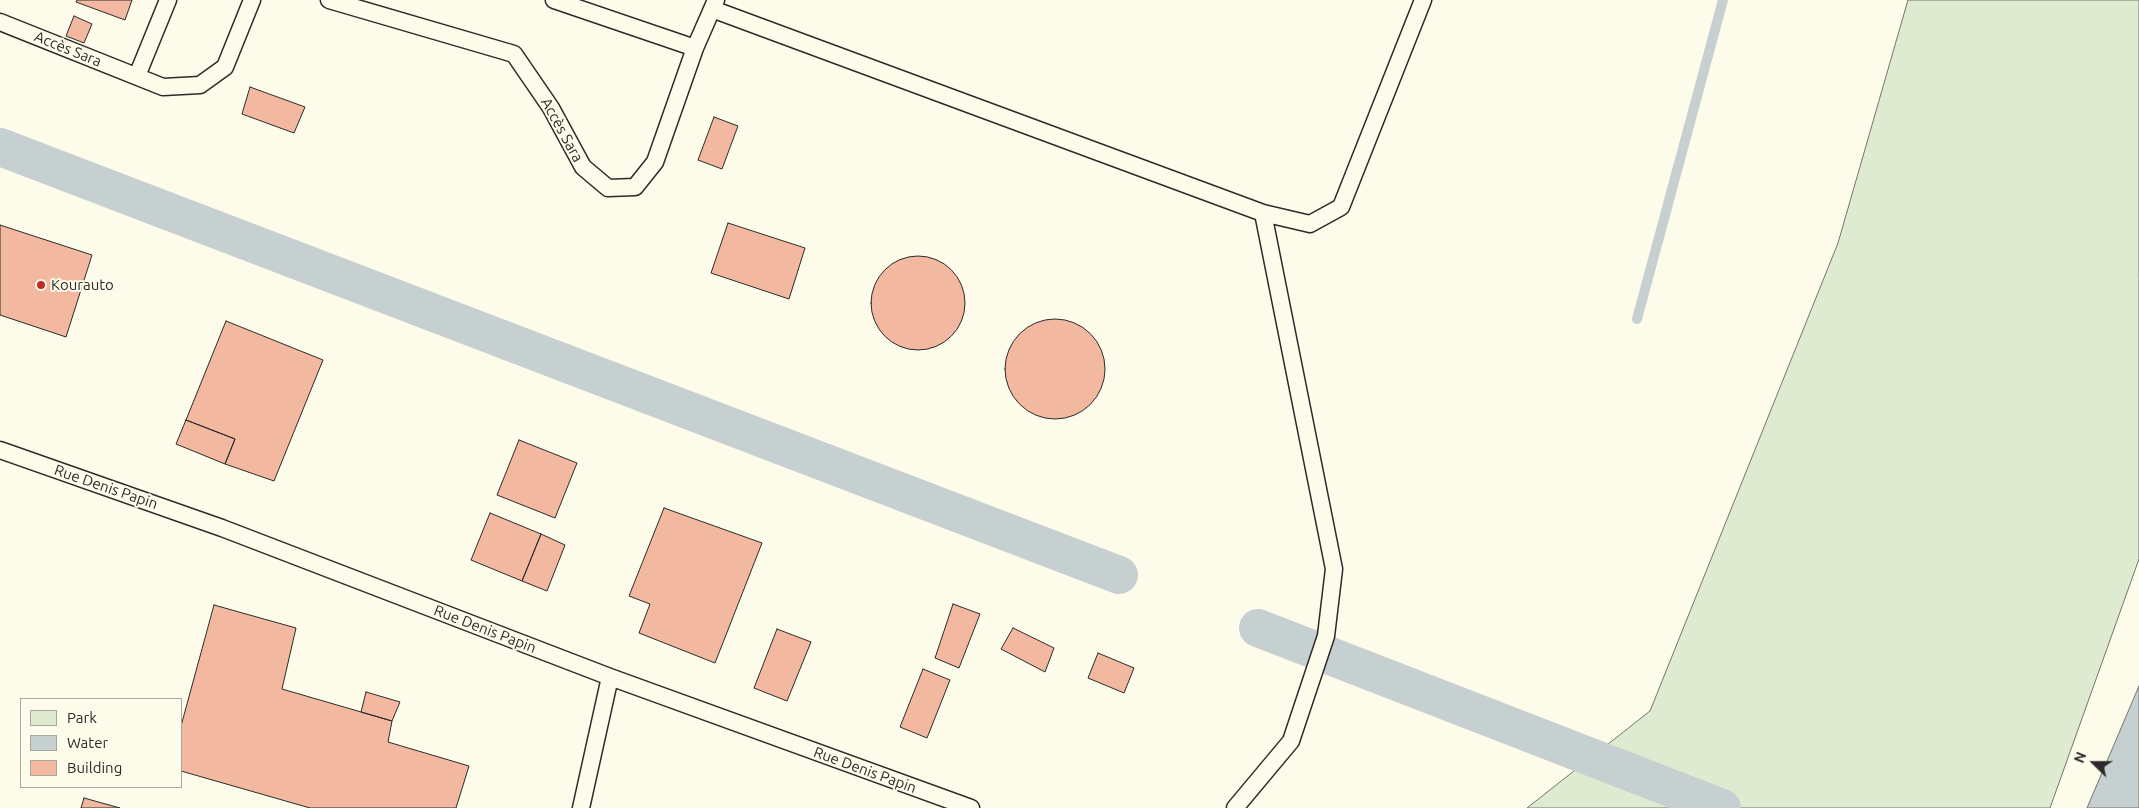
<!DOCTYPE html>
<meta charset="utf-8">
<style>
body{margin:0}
#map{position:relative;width:2139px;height:808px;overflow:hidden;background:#fdfbea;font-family:Ubuntu,sans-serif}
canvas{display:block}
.legend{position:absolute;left:20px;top:698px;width:162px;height:90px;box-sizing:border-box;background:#fdfbea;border:1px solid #a9a89e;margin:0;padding:6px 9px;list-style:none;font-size:15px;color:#2b2b2b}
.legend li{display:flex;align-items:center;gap:10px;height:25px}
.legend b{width:25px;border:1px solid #a9a89e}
.north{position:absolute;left:2069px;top:738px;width:50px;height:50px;-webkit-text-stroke:4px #fdfbea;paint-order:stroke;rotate:292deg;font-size:14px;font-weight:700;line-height:20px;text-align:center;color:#2b2b2b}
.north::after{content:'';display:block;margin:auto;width:18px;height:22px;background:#2b2b2b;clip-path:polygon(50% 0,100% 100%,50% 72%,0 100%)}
</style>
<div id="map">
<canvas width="2139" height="808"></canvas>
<ul class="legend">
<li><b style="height:14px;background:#deebd1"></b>Park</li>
<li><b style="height:14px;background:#c7d0d0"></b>Water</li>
<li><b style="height:14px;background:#f2b8a0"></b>Building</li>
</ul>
<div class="north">N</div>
</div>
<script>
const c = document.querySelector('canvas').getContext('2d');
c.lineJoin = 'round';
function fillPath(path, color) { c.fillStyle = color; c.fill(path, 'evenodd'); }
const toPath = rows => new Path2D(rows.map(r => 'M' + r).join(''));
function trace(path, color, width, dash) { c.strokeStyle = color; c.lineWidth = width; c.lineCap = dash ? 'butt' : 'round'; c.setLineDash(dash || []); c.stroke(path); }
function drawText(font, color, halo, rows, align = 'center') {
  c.font = font + ' Ubuntu,sans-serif'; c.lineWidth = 4; c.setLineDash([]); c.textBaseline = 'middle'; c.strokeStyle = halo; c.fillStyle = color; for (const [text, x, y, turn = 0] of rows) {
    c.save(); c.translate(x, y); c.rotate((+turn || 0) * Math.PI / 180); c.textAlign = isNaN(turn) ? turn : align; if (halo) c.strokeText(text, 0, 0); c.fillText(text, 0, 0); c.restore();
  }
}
const green = toPath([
 [1908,0,2139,0,2139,559,2050,808,1527,808,1650,711,1838,243,1908,0]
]);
fillPath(green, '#deebd1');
trace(green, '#74746e', 1);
const water = toPath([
 [2139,686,2139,808,2087,808,2139,686]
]);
fillPath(water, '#c7d0d0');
trace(water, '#74746e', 1);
trace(toPath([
 [1637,319,1723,0]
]), '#c7d0d0', 10);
trace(toPath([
 [0,147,1119,575],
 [1258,628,1722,808]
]), '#c7d0d0', 38);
const building = toPath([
 [77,0,132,0,125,20,76,2,77,0],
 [74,16,92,24,84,43,66,36,74,16],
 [250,87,305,107,294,133,242,114,250,87],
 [714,117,738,126,722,169,698,160,714,117],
 [728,223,805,248,789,299,711,273,728,223],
 [0,225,92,255,66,337,0,315,0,225],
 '871 303a47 47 0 1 1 94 0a47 47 0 1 1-94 0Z',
 '1005 369a50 50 0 1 1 100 0a50 50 0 1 1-100 0Z',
 [226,321,323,360,274,481,225,464,235,439,186,420,226,321],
 [186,420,235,439,225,464,176,444,186,420],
 [519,440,577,463,555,518,497,495,519,440],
 [664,508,762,543,715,663,639,633,650,604,629,596,664,508],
 [490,513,541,534,522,581,471,560,490,513],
 [541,534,565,545,547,591,522,581,541,534],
 [953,604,980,614,959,668,935,658,953,604],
 [214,605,296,628,282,689,392,721,388,742,469,766,456,808,310,808,181,771,181,726,214,605],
 [1013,628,1054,648,1045,672,1001,649,1013,628],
 [777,629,811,642,787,701,754,688,777,629],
 [1098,653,1134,668,1124,693,1088,678,1098,653],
 [923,669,950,680,927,738,900,727,923,669],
 [366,692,400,702,392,721,361,712,366,692],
 [84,798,120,808,81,808,84,798]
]);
fillPath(building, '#f2b8a0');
trace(building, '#2b2b2b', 1);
const service = toPath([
 [329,0,514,54,551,108,583,167,608,188,635,187,655,162,695,48,554,0],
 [712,9,1263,213],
 [0,22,163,87,200,85,225,67,252,0],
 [695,48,716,0],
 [137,76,168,0],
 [0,450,222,528,610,677,971,808],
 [581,808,610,677],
 [1235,808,1291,741,1326,636,1334,569,1263,213,1310,224,1341,207,1423,0]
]);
trace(service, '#2b2b2b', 19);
trace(service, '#fdfbea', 16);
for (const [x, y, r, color] of [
 [41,285,5,"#c62828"]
]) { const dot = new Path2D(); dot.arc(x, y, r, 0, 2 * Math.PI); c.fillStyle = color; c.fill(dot); trace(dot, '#fdfbea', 2); }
drawText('15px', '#2b2b2b', '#fdfbea', [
 ["Accès Sara",68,49,22],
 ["Accès Sara",562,130,61],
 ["Rue Denis Papin",106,487,19],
 ["Rue Denis Papin",485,629,21],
 ["Rue Denis Papin",865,770,20]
]);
drawText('15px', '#2b2b2b', '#fdfbea', [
 ["Kourauto",51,285]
], 'left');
</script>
